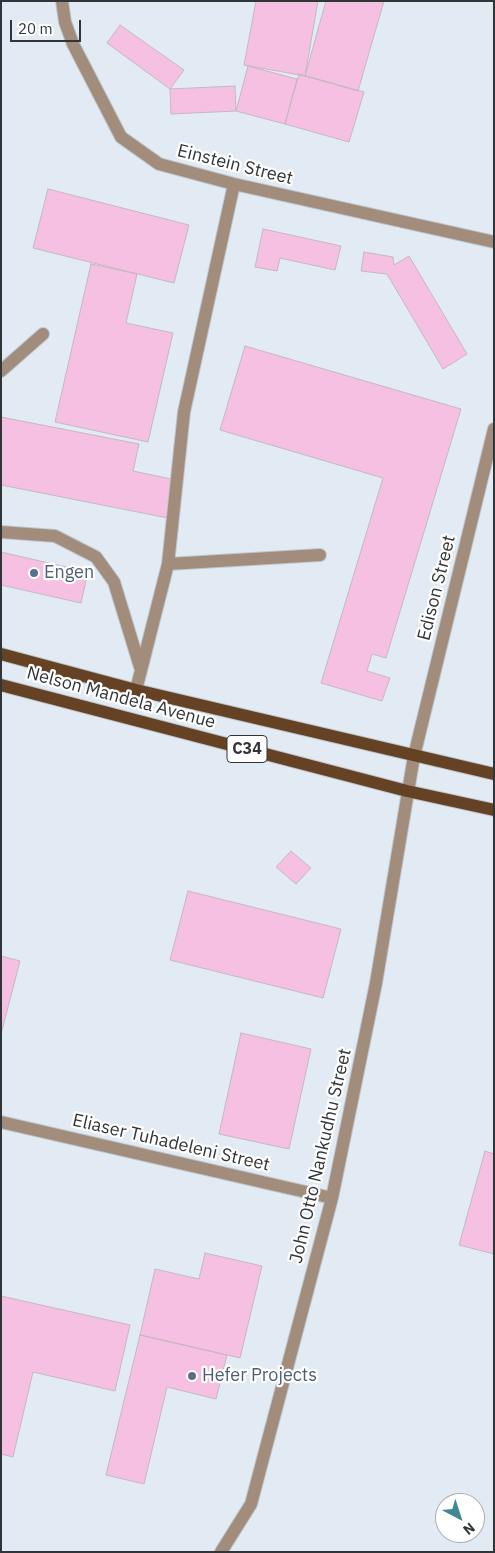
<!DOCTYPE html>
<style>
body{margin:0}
#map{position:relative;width:495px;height:1553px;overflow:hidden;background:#e2ebf3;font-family:"IBM Plex Sans",sans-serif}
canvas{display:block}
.frame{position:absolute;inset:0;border:2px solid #323538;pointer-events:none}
.north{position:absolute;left:435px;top:1493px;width:50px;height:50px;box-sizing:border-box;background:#fff;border:1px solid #adaeaf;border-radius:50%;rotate:140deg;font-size:14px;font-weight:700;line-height:20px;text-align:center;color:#323538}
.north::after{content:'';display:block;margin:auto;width:18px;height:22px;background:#418693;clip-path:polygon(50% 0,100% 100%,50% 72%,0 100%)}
.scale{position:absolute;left:10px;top:20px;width:71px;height:22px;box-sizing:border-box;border:2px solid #323538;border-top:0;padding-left:6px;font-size:15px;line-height:18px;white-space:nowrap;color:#323538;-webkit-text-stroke:4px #fff;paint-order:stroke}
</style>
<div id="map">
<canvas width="495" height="1553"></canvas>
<div class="frame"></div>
<div class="north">N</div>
<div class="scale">20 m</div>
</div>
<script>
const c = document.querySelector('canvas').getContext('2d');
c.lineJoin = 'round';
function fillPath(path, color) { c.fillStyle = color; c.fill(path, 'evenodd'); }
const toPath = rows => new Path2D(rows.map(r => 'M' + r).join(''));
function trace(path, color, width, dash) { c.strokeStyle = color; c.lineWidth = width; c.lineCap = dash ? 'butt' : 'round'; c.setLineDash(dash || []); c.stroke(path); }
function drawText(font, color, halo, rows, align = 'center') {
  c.font = font + ' "IBM Plex Sans",sans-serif'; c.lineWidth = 4.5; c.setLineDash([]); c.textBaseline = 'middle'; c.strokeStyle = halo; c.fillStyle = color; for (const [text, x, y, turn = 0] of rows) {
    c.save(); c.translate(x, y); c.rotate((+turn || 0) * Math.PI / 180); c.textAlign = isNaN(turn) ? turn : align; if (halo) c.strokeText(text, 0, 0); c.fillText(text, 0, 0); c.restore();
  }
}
const building = toPath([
 [256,1,318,1,305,76,244,65,256,1],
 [326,1,384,1,358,91,305,76,326,1],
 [120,25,184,70,170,89,107,43,120,25],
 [248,66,297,79,285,124,236,111,248,66],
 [299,74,364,92,349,142,285,124,299,74],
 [235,86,236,111,171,114,170,89,235,86],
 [48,189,189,225,174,283,33,248,48,189],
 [263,229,341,246,335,270,280,258,277,271,255,267,263,229],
 [364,252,393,257,394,265,409,256,467,354,443,369,387,274,361,271,364,252],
 [91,264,137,274,126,323,173,333,148,442,55,422,91,264],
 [245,346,461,409,386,658,372,654,367,671,390,678,382,701,321,683,383,478,220,430,245,346],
 [1,417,139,444,133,471,176,480,168,518,1,485,1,417],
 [1,552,88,572,81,603,1,585,1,552],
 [291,851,311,868,296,884,276,867,291,851],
 [188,891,341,929,323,998,170,960,188,891],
 [1,956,20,961,1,1034,1,956],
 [241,1033,311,1049,289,1149,219,1134,241,1033],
 [485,1151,494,1154,494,1254,459,1245,485,1151],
 [205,1253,262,1266,240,1358,140,1335,155,1269,199,1279,205,1253],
 [1,1296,130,1325,115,1391,33,1372,13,1457,1,1454,1,1296],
 [140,1335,227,1355,216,1399,167,1387,144,1484,106,1475,140,1335]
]);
fillPath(building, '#f6c0e3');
trace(building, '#c3b8bf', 1);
const minor = toPath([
 [62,1,65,22,73,44,121,137,159,164,234,184,494,242],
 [1,371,43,334],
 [1,532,55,536,96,557,114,582,140,667],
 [168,564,320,555],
 [136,690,168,564,184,412,234,184],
 [1,1122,332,1198],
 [221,1552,251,1504,332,1198,376,983,414,756,494,429]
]);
const major = toPath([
 [1,654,136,690,494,774],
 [1,685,407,791,494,810]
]);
trace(minor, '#bfc7ce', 14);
trace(major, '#bfc7ce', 14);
trace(minor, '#a28d7d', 12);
trace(major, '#654223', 12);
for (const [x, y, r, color] of [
 [34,573,5,"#5c6f8a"],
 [192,1376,5,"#5c6f8a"]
]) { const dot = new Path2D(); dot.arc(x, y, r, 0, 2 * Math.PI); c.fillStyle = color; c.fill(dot); trace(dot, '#fff', 2); }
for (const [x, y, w] of [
 [247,749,40]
]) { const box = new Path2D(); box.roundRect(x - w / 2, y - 13.5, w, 27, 4); c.fillStyle = '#fff'; c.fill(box); trace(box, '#323538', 1); }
drawText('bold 16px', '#323538', null, [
 ["C34",247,749]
]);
drawText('18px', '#323538', '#fff', [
 ["Einstein Street",235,165,14],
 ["Edison Street",437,588,-76],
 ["Nelson Mandela Avenue",121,698,15],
 ["Eliaser Tuhadeleni Street",171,1143,13],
 ["John Otto Nankudhu Street",321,1156,-77]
]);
drawText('18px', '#4e5e75', '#fff', [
 ["Engen",44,573],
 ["Hefer Projects",202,1376]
], 'left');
</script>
